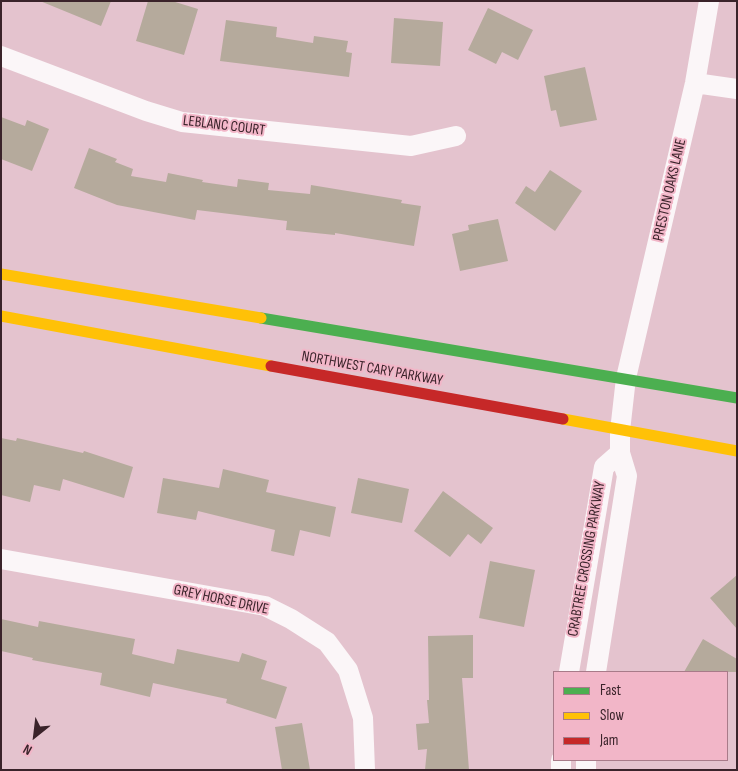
<!DOCTYPE html>
<style>
body{margin:0}
#map{position:relative;width:738px;height:771px;overflow:hidden;background:#e4c3ce;font-family:"Sofia Sans Condensed",sans-serif}
canvas{display:block}
.frame{position:absolute;inset:0;border:2px solid #3a232a;pointer-events:none}
.legend{position:absolute;left:553px;top:671px;width:175px;height:90px;box-sizing:border-box;background:#f2b6c8;border:1px solid #a87b89;margin:0;padding:6px 9px;list-style:none;font-size:15px;color:#3a232a}
.legend li{display:flex;align-items:center;gap:10px;height:25px}
.legend b{width:25px;border:1px solid #a87b89}
.north{position:absolute;left:10px;top:711px;width:50px;height:50px;-webkit-text-stroke:4px #f2b6c8;paint-order:stroke;rotate:209deg;font-size:14px;font-weight:700;line-height:20px;text-align:center;color:#3a232a}
.north::after{content:'';display:block;margin:auto;width:18px;height:22px;background:#3a232a;clip-path:polygon(50% 0,100% 100%,50% 72%,0 100%)}
</style>
<div id="map">
<canvas width="738" height="771"></canvas>
<div class="frame"></div>
<ul class="legend">
<li><b style="height:6px;background:#4caf50"></b>Fast</li>
<li><b style="height:6px;background:#ffc107"></b>Slow</li>
<li><b style="height:6px;background:#c62828"></b>Jam</li>
</ul>
<div class="north">N</div>
</div>
<script>
const c = document.querySelector('canvas').getContext('2d');
c.lineJoin = 'round';
function fillPath(path, color) { c.fillStyle = color; c.fill(path, 'evenodd'); }
const toPath = rows => new Path2D(rows.map(r => 'M' + r).join(''));
function trace(path, color, width, dash) { c.strokeStyle = color; c.lineWidth = width; c.lineCap = dash ? 'butt' : 'round'; c.setLineDash(dash || []); c.stroke(path); }
function drawText(font, color, halo, rows, align = 'center') {
  c.font = font + ' "Sofia Sans Condensed",sans-serif'; c.lineWidth = 4; c.setLineDash([]); c.textBaseline = 'middle'; c.strokeStyle = halo; c.fillStyle = color; for (const [text, x, y, turn = 0] of rows) {
    c.save(); c.translate(x, y); c.rotate((+turn || 0) * Math.PI / 180); c.textAlign = isNaN(turn) ? turn : align; if (halo) c.strokeText(text, 0, 0); c.fillText(text, 0, 0); c.restore();
  }
}
fillPath(toPath([
 [40,1,111,1,101,26],
 [148,1,172,1,198,9,184,55,136,41],
 [488,8,533,30,518,60,502,52,496,64,468,50],
 [394,18,443,22,440,66,391,63],
 [226,20,277,27,276,37,313,43,314,36,348,41,346,52,352,53,349,77,220,61],
 [585,67,597,120,560,127,556,110,551,111,544,76],
 [1,117,25,126,27,120,49,129,32,171,1,159],
 [89,148,117,159,115,162,133,169,131,176,166,182,168,173,203,180,202,182,237,187,238,179,269,183,268,190,310,194,311,185,402,200,401,203,421,206,414,246,335,233,335,235,286,230,287,221,197,210,195,220,117,205,74,188],
 [550,170,582,191,555,231,515,203,526,186,535,192],
 [498,219,508,261,460,271,452,234,469,230,468,225],
 [1,438,16,441,17,438,83,453,84,451,133,467,124,498,63,479,60,491,34,485,30,502,1,495],
 [223,469,269,480,266,492,336,507,330,537,300,530,294,556,271,551,275,530,198,511,196,520,157,513,163,478,219,488],
 [358,478,409,489,402,523,351,513],
 [443,491,493,528,481,544,468,534,450,557,414,531],
 [490,561,535,570,524,627,479,618],
 [737,575,737,629,710,598],
 [1,619,38,627,39,621,135,639,132,654,174,664,177,649,239,662,242,653,267,661,261,679,287,687,276,719,226,703,227,699,153,683,150,697,100,685,102,673,32,660,33,658,1,651],
 [473,635,473,678,462,678,469,770,425,770,427,749,418,750,416,724,429,723,427,700,429,700,428,636],
 [703,639,737,659,737,672,684,672],
 [302,723,310,770,282,770,275,727]
]), '#b5aa9c');
trace(toPath([
 [1,56,146,111,182,122,411,146,456,136],
 [695,83,737,89],
 [1,559,265,606,291,619,327,642,348,670,363,718,365,770],
 [569,672,604,467,620,453],
 [596,672,627,476,620,453,620,431,626,378,695,83,709,1],
 [561,770,561,760],
 [586,770,586,760]
]), '#fbf6f8', 20);
trace(toPath([
 [261,318,737,398]
]), '#4caf50', 11);
trace(toPath([
 [1,274,261,318],
 [1,316,271,366],
 [563,419,737,451]
]), '#ffc107', 11);
trace(toPath([
 [271,366,563,419]
]), '#c62828', 11);
drawText('15px', '#3a232a', '#f2b6c8', [
 ["LEBLANC COURT",224,126,7],
 ["PRESTON OAKS LANE",670,190,-77],
 ["NORTHWEST CARY PARKWAY",372,369,10],
 ["CRABTREE CROSSING PARKWAY",587,559,-80],
 ["GREY HORSE DRIVE",221,600,12]
]);
</script>
